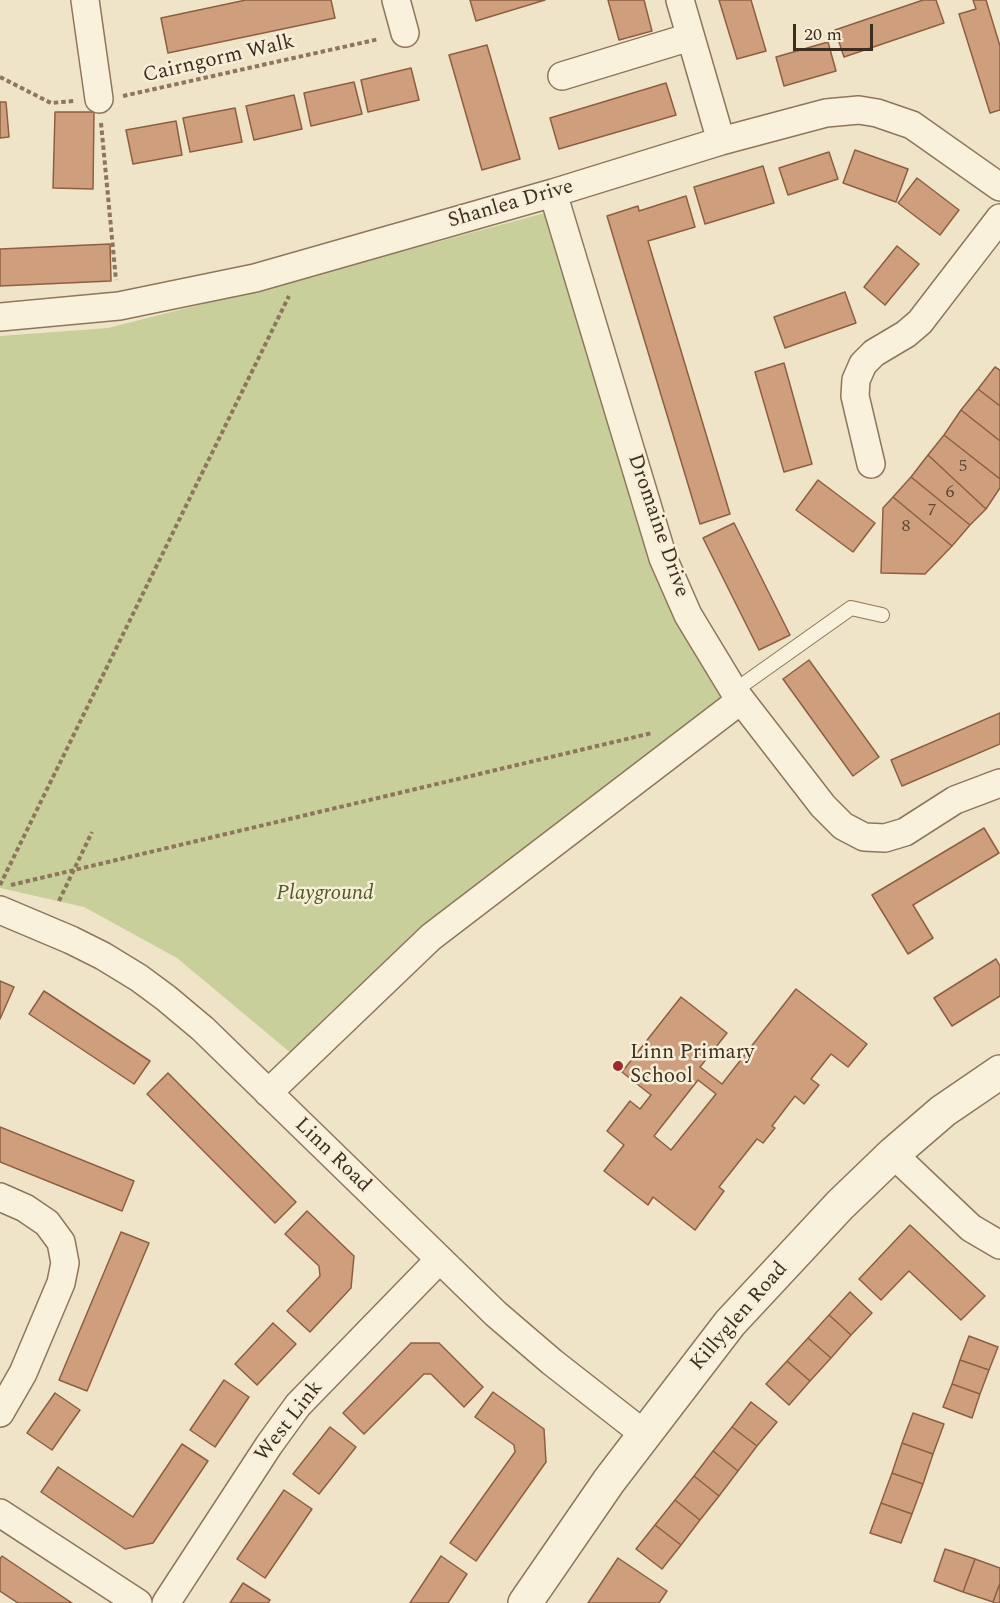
<!DOCTYPE html>
<style>
body{margin:0}
#map{position:relative;width:1000px;height:1603px;overflow:hidden;background:#f0e4c8;font-family:Spectral,serif}
canvas{display:block}
.scale{position:absolute;left:793px;top:24px;width:80px;height:27px;box-sizing:border-box;border:3px solid #3d2e20;border-top:0;padding-left:8px;font-size:18px;line-height:21px;white-space:nowrap;color:#3d2e20;-webkit-text-stroke:4px #f7eed8;paint-order:stroke}
</style>
<div id="map">
<canvas width="1000" height="1603"></canvas>
<div class="scale">20 m</div>
</div>
<script>
const c = document.querySelector('canvas').getContext('2d');
c.lineJoin = 'round';
function fillPath(path, color) { c.fillStyle = color; c.fill(path, 'evenodd'); }
const toPath = rows => new Path2D(rows.map(r => 'M' + r).join(''));
function trace(path, color, width, dash) { c.strokeStyle = color; c.lineWidth = width; c.lineCap = dash ? 'butt' : 'round'; c.setLineDash(dash || []); c.stroke(path); }
function drawText(font, color, halo, rows, align = 'center') {
  c.font = font + ' Spectral,serif'; c.lineWidth = 5; c.setLineDash([]); c.textBaseline = 'middle'; c.strokeStyle = halo; c.fillStyle = color; for (const [text, x, y, turn = 0] of rows) {
    c.save(); c.translate(x, y); c.rotate((+turn || 0) * Math.PI / 180); c.textAlign = isNaN(turn) ? turn : align; if (halo) c.strokeText(text, 0, 0); c.fillText(text, 0, 0); c.restore();
  }
}
fillPath(toPath([
 [552,211,727,696,292,1054,177,958,84,907,0,888,0,336,108,328,297,280]
]), '#c9cf9b');
const building = toPath([
 [246,0,331,0,335,18,168,53,161,18,246,0],
 [470,0,545,0,476,21,470,0],
 [608,0,644,0,652,31,619,40,608,0],
 [719,0,751,0,766,51,737,59,719,0],
 [923,0,936,0,944,23,844,57,835,30,923,0],
 [973,0,986,0,1000,46,1000,110,990,113,959,14,976,9,973,0],
 [828,42,836,71,784,86,776,57,828,42],
 [487,45,520,159,482,170,449,55,487,45],
 [411,68,419,100,368,112,361,80,411,68],
 [354,82,362,114,311,126,304,93,354,82],
 [666,83,676,115,559,149,550,118,666,83],
 [294,95,302,129,254,140,246,106,294,95],
 [0,102,6,102,9,137,0,138,0,102],
 [235,108,242,142,190,152,183,118,235,108],
 [55,112,94,112,93,189,53,188,55,112],
 [176,121,182,155,133,164,126,130,176,121],
 [855,150,908,169,896,202,843,183,855,150],
 [829,152,838,179,788,195,779,168,829,152],
 [763,166,774,203,705,224,694,187,763,166],
 [917,178,959,210,940,235,898,203,917,178],
 [686,196,695,227,648,241,730,514,700,524,607,216,638,206,639,211,686,196],
 [110,244,111,281,0,286,0,249,110,244],
 [897,246,919,264,885,305,864,287,897,246],
 [845,292,856,323,785,348,774,317,845,292],
 [784,363,812,464,784,472,755,372,784,363],
 [995,367,1000,370,1000,406,978,389,995,367],
 [978,389,1000,406,1000,441,961,410,978,389],
 [961,410,1000,441,1000,479,944,435,961,410],
 [944,435,1000,479,1000,488,986,509,928,455,944,435],
 [928,455,986,509,970,525,911,477,928,455],
 [911,477,970,525,952,546,893,497,911,477],
 [818,480,875,523,853,552,796,510,818,480],
 [893,497,952,546,925,574,881,573,883,508,893,497],
 [734,523,790,635,759,650,703,538,734,523],
 [809,660,879,757,853,776,783,679,809,660],
 [1000,713,1000,744,902,786,891,760,1000,713],
 [984,828,999,853,913,905,933,938,908,954,872,895,984,828],
 [996,959,1000,966,1000,996,952,1026,934,998,996,959],
 [0,981,14,987,0,1019,0,981],
 [796,989,867,1044,848,1067,831,1054,811,1079,819,1085,804,1104,795,1096,772,1126,775,1128,763,1143,757,1139,719,1187,724,1191,695,1230,653,1197,648,1205,604,1171,624,1145,607,1131,630,1101,640,1109,651,1095,622,1072,681,997,727,1033,700,1067,722,1084,796,989],
 [698,1080,716,1094,671,1150,654,1136,698,1080],
 [44,991,150,1061,134,1084,29,1014,44,991],
 [168,1073,296,1202,275,1223,147,1094,168,1073],
 [0,1127,134,1181,122,1211,0,1162,0,1127],
 [307,1211,354,1256,351,1288,310,1332,287,1311,320,1276,319,1266,285,1234,307,1211],
 [910,1225,985,1296,961,1320,909,1271,881,1300,859,1279,910,1225],
 [121,1232,149,1243,87,1391,59,1380,121,1232],
 [850,1292,872,1313,851,1335,829,1315,850,1292],
 [829,1315,851,1335,831,1358,808,1338,829,1315],
 [273,1323,296,1344,257,1385,235,1364,273,1323],
 [969,1336,998,1347,989,1370,960,1360,969,1336],
 [808,1338,831,1358,810,1381,787,1361,808,1338],
 [411,1343,439,1343,483,1387,464,1407,431,1374,424,1374,364,1434,343,1413,411,1343],
 [960,1360,989,1370,980,1394,952,1384,960,1360],
 [787,1361,810,1381,789,1405,766,1384,787,1361],
 [224,1380,249,1397,215,1447,190,1430,224,1380],
 [952,1384,980,1394,972,1418,943,1407,952,1384],
 [493,1392,544,1429,546,1462,476,1561,450,1543,515,1452,514,1445,475,1417,493,1392],
 [55,1393,80,1410,52,1450,27,1433,55,1393],
 [751,1402,777,1422,757,1446,732,1427,751,1402],
 [913,1413,944,1424,933,1454,902,1443,913,1413],
 [330,1427,356,1447,319,1494,293,1474,330,1427],
 [732,1427,757,1446,738,1471,713,1451,732,1427],
 [902,1443,933,1454,923,1484,892,1473,902,1443],
 [182,1444,208,1461,153,1543,125,1549,41,1492,58,1467,133,1517,182,1444],
 [713,1451,738,1471,719,1496,694,1476,713,1451],
 [892,1473,923,1484,912,1514,881,1503,892,1473],
 [694,1476,719,1496,700,1520,675,1500,694,1476],
 [284,1490,312,1509,265,1578,237,1559,284,1490],
 [675,1500,700,1520,681,1545,655,1525,675,1500],
 [881,1503,912,1514,901,1543,870,1533,881,1503],
 [655,1525,681,1545,662,1569,636,1549,655,1525],
 [945,1549,975,1559,963,1592,934,1581,945,1549],
 [2,1556,72,1603,18,1603,0,1591,0,1559,2,1556],
 [441,1556,467,1574,448,1603,410,1603,441,1556],
 [618,1558,667,1591,659,1603,588,1603,618,1558],
 [975,1559,1000,1568,1000,1583,993,1602,963,1592,975,1559],
 [243,1583,270,1600,268,1603,230,1603,243,1583],
 [1000,1583,1000,1603,994,1603,993,1602,1000,1583]
]);
fillPath(building, '#cf9f7d');
trace(building, '#8d5f41', 1.5);
const service = toPath([
 [734,691,851,608,882,615]
]);
const minor = toPath([
 [85,0,99,99],
 [396,0,405,33],
 [680,0,721,141],
 [562,76,690,37],
 [553,193,663,558,688,615,734,691,823,806,843,826,864,837,885,838,905,832,955,800,1000,783],
 [0,317,119,306,255,278,553,193,721,141,826,113,859,110,877,113,912,125,1000,187],
 [871,464,855,396,856,380,863,364,874,353,906,334,920,322,1000,218],
 [0,910,71,940,103,956,139,978,166,998,203,1029,496,1314,552,1362,644,1434],
 [268,1093,431,937,741,700],
 [893,1154,971,1228,1000,1245],
 [0,1197,25,1208,47,1223,61,1242,65,1263,61,1283,23,1373,0,1413],
 [0,1513,138,1603],
 [166,1603,269,1445,298,1405,439,1260]
]);
const tertiary = toPath([
 [525,1603,609,1481,730,1323,840,1205,893,1154,943,1111,1000,1072]
]);
trace(service, '#8d765c', 16);
trace(minor, '#8d765c', 30);
trace(tertiary, '#8d765c', 36);
trace(toPath([
 [0,77,51,103,74,101],
 [123,96,379,39],
 [101,123,116,280],
 [0,885,289,296],
 [11,885,652,733],
 [59,901,92,832]
]), '#8d765c', 4, [4.5, 3]);
trace(service, '#faf1dc', 14);
trace(minor, '#faf1dc', 27);
trace(tertiary, '#faf1dc', 33);
for (const [x, y, r, color] of [
 [618,1066,6,"#9e2a2b"]
]) { const dot = new Path2D(); dot.arc(x, y, r, 0, 2 * Math.PI); c.fillStyle = color; c.fill(dot); trace(dot, '#f7eed8', 2); }
drawText('18px', '#624a37', null, [
 ["5",963,467],
 ["6",950,493],
 ["7",932,511],
 ["8",906,527]
]);
drawText('21px', '#3d2e20', '#f7eed8', [
 ["Cairngorm Walk",219,60,-13],
 ["Shanlea Drive",511,205,-16],
 ["Dromaine Drive",657,526,71],
 ["Linn Road",332,1156,44],
 ["Killyglen Road",740,1317,-49],
 ["West Link",290,1422,-52]
]);
drawText('italic 21px', '#4d5a26', '#f7eed8', [
 ["Playground",325,895]
]);
drawText('21px', '#3d2e20', '#f7eed8', [
 ["Linn Primary",630,1054],
 ["School",630,1078]
], 'left');
</script>
